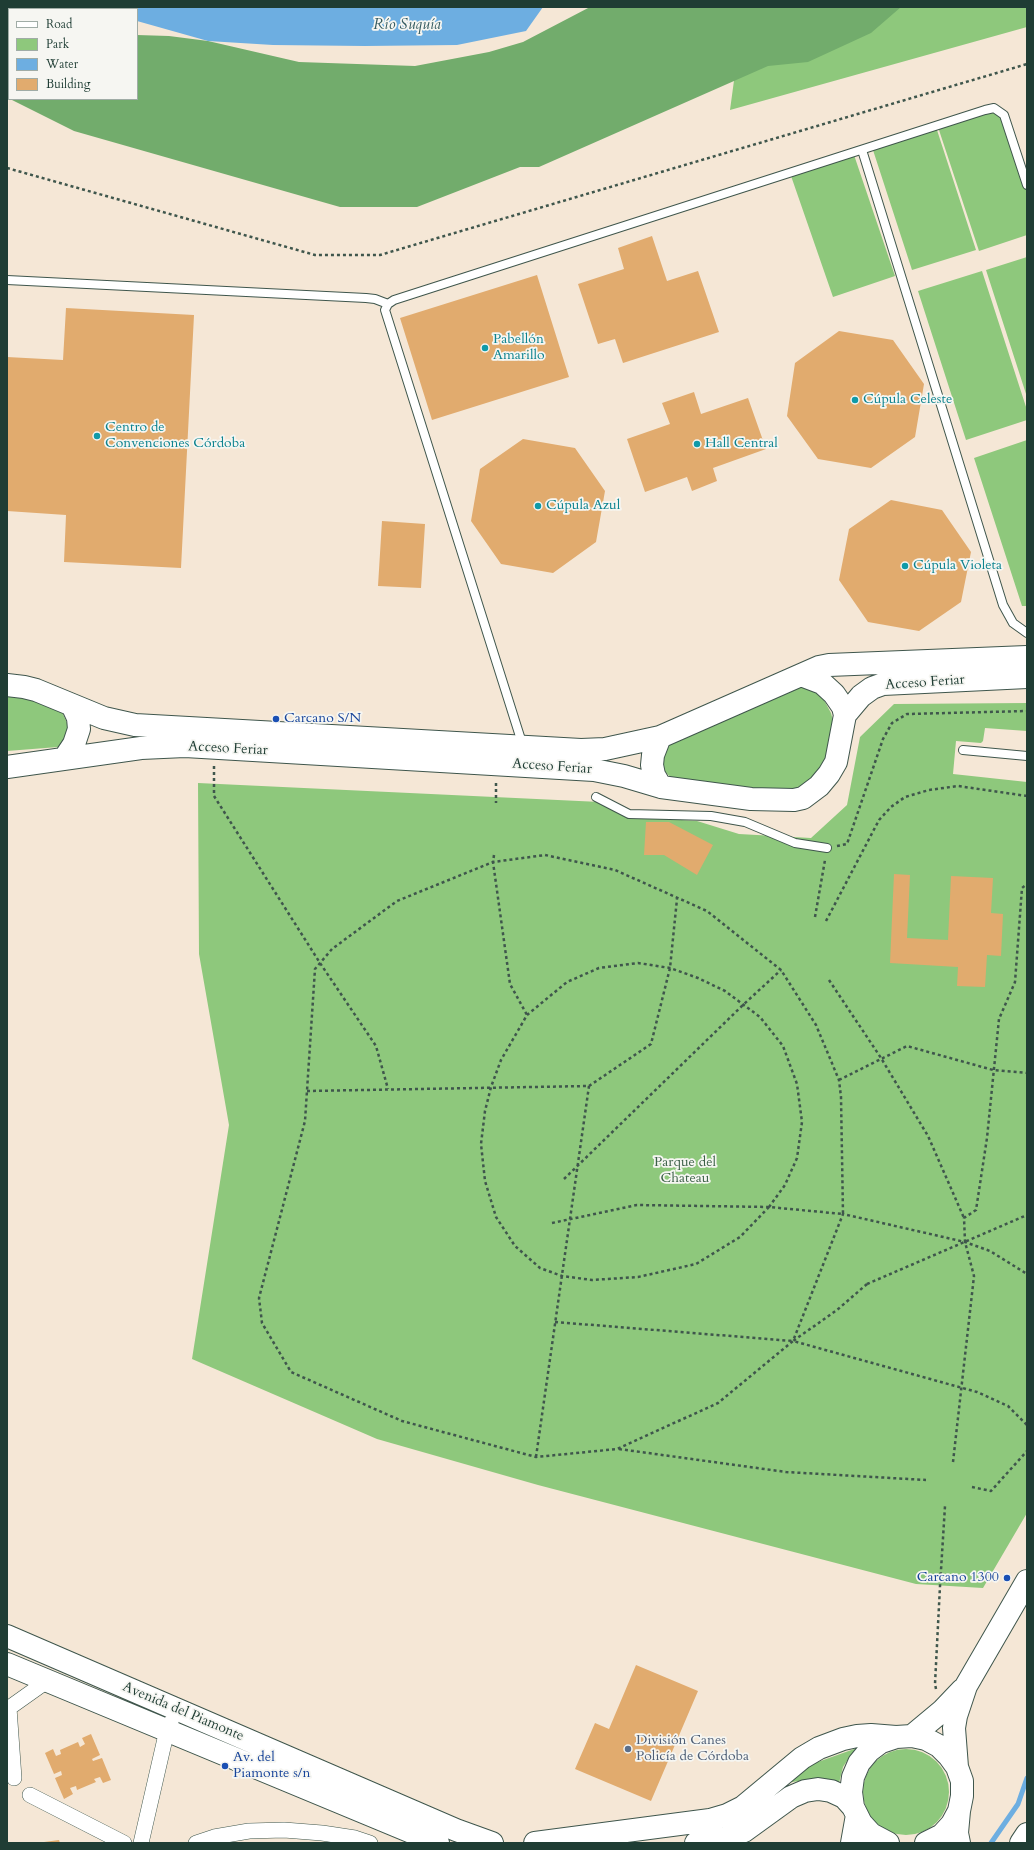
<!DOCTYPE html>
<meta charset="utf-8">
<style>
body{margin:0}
#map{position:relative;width:1034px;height:1850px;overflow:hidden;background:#f5e7d6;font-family:Cardo,serif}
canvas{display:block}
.frame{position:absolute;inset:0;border:8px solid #1f3d34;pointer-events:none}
.legend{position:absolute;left:8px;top:8px;width:130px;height:92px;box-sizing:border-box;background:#f6f6f2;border:1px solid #a0aca6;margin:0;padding:5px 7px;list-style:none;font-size:12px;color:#1f3d34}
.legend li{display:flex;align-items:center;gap:8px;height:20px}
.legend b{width:20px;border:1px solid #a0aca6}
</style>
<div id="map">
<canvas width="1034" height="1850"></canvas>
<div class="frame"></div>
<ul class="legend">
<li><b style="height:5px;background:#fff"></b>Road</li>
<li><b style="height:11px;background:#8ec87c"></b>Park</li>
<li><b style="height:11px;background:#6daee1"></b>Water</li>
<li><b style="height:11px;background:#e1ab6e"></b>Building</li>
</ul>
</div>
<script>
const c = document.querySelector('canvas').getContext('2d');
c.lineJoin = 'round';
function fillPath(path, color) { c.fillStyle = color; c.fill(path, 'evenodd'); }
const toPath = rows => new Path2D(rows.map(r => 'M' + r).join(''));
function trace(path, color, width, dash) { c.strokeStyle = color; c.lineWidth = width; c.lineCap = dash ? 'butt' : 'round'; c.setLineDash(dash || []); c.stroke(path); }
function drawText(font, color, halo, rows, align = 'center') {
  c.font = font + ' Cardo,serif'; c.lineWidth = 3.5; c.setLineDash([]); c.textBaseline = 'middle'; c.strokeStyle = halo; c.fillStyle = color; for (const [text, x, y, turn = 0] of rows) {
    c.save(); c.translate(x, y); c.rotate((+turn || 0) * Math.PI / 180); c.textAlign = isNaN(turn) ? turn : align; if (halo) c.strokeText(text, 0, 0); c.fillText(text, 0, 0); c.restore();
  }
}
fillPath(toPath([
 [744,7,1027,7,1027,27,730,110],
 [1000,107,1027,186,1027,235,979,251,938,127],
 [936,127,976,250,912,270,872,147],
 [853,152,895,276,833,297,790,173],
 [1027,257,1027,397,986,270],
 [982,271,1027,410,1027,420,966,440,918,291],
 [1027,440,1027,606,1022,606,974,458],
 [800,687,814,691,824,700,831,713,836,732,824,771,794,792,681,783,671,778,662,768,661,757,667,744],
 [7,694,18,695,61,710,69,727,64,743,58,747,7,751],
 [1027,703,1027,731,985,728,983,741,981,743,956,741,953,774,1027,782,1027,1513,983,1588,916,1584,538,1485,377,1439,192,1359,229,1125,199,954,198,783,600,802,650,818,697,821,739,834,811,838,847,805,860,737,894,704],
 [857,1748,852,1753,843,1767,839,1783,820,1779,805,1780,780,1784,815,1763],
 '863 1792a43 43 0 1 1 86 0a43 43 0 1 1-86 0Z'
]), '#8ec87c');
fillPath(toPath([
 [7,7,42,7,48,9,9,9,9,99,7,97],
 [590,7,901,7,871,33,808,62,768,66,539,167,520,167,417,207,340,207,74,131,10,99,137,99,137,35,169,36,208,41,299,62,415,66,489,52,523,42]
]), '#72ac6c');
fillPath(toPath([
 [96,7,543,7,526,31,457,45,365,46,273,45,208,41,137,21,137,9,102,9]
]), '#6daee1');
trace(toPath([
 [991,1843,1018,1804,1027,1778]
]), '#6daee1', 5);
fillPath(toPath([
 [652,236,667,281,698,271,719,332,623,363,615,339,598,344,578,284,624,269,618,248],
 [537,275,569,377,432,420,400,318],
 [66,308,194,315,181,568,64,562,66,515,7,511,7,357,63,360],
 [839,331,893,340,924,384,915,437,871,468,818,459,787,416,795,363],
 [694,392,701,414,748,398,766,449,713,468,717,481,692,491,687,477,645,492,627,439,670,424,662,403],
 [523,439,575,448,605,491,596,542,553,573,501,564,471,521,480,469],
 [891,500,942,510,971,552,961,602,919,631,868,622,839,580,849,529],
 [382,521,425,524,421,588,378,586],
 [646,822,669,822,713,845,697,875,664,855,644,855],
 [894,874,910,875,907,938,948,940,951,876,993,878,991,913,1003,914,1001,956,987,955,985,987,957,986,958,967,890,963],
 [636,1665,698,1691,651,1801,575,1769,595,1723,609,1729],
 [91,1734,100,1755,92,1759,93,1761,102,1758,111,1780,103,1783,100,1777,94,1779,96,1782,77,1790,76,1786,70,1788,73,1794,64,1799,55,1778,62,1775,61,1771,54,1774,45,1753,53,1749,56,1756,61,1754,60,1750,78,1742,80,1747,85,1744,82,1738],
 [59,1840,60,1843,44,1843,44,1842]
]), '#e1ab6e');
const lane = toPath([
 [862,150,1003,605,1013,623,1027,633],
 [7,280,366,298,375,299,388,304],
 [523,746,385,310,388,304,394,300,985,110,994,108,1004,115,1027,185],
 [963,750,1027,756],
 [596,797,629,814,711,816,745,822,795,843,827,848]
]);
const street = toPath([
 [14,1778,9,1708,47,1681],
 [30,1795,124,1843],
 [141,1843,167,1730,171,1722],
 [196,1843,214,1837,249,1831,284,1830,322,1833,355,1838,370,1843]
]);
const secondary = toPath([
 [801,675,822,683,834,694,843,707,845,715],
 [7,685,24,687,36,690,104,718,135,725,581,750,605,749,660,737,819,667,829,665,1027,657],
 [660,737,653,755,652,765,654,775,661,787],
 [64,759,74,744,79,729,78,718,72,705],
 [7,767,141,748,185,746,594,770,624,776,661,787,751,799,794,800,803,798,819,786,829,774,836,762,845,715,861,696,872,688,883,684,1027,677],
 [7,1636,456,1830,492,1843],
 [7,1664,438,1843],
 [912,1736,942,1711,962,1690],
 [957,1767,954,1728,956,1716,966,1686,1027,1581],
 [959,1811,957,1833,959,1843],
 [535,1843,710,1820,727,1815,743,1807,802,1758,819,1748,843,1739,857,1736,871,1735,896,1737],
 [696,1843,727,1838,744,1831,791,1797,805,1791,818,1789,831,1791,844,1797,853,1807],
 [852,1843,857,1815],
 [888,1843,871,1834,861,1823,853,1807,851,1792,853,1777,859,1763,869,1751,881,1742,896,1737,912,1736,926,1739,939,1746,949,1756,957,1767,962,1781,962,1796,959,1811,952,1824,942,1835,926,1843]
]);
const highway = toPath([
 [1021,1843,1027,1834]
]);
trace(lane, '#3f564c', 10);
trace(street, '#3f564c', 16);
trace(secondary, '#3f564c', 24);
trace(highway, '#3f564c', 24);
trace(toPath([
 [7,168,315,255,380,255,1027,64],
 [214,766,214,796,320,963,376,1046,388,1089],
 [496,783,496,803],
 [837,846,847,844,883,739,892,723,907,714,1027,711],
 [494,855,493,862,510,984,527,1015],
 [815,917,825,860],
 [826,921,879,820,891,807,905,797,929,790,958,786,1027,796],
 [829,980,881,1058,928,1136,964,1218],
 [839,1080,907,1046,993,1070,1027,1073],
 [307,1091,589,1086,651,1044,670,968,677,899],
 [564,1179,744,1004,781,970],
 [769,1207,740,1237,696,1264,638,1277,592,1280,562,1276,540,1268,515,1246,496,1217,485,1181,481,1144,485,1111,491,1087,501,1060,527,1015,567,982,599,968,638,963,670,968,698,978,725,991,760,1017,783,1046,797,1084,802,1122,797,1158,785,1185,769,1207,843,1214,841,1097,839,1080,816,1025,781,970,707,911,615,870,545,855,493,862,397,901,332,949,315,969,305,1121,259,1298,262,1323,291,1372,402,1421,536,1457,617,1449,718,1403,793,1341,843,1214,965,1242,990,1251,1027,1274],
 [552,1223,637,1205,769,1207],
 [867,1284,837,1310,793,1341,977,1392,1008,1406,1027,1425],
 [555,1322,793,1341],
 [619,1449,786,1472,926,1480],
 [536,1457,589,1086],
 [953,1462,974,1276,965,1242,964,1218,976,1210,987,1138,999,1019,1015,982,1022,888,1027,884],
 [972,1487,991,1491,1027,1451],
 [936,1689,935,1684,940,1586,945,1506]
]), '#3f564c', 2.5, [3, 3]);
trace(lane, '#fff', 8);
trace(street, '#fff', 15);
trace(secondary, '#fff', 22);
trace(highway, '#fff', 22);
trace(toPath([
 [867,1284,1027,1215]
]), '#3f564c', 2.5, [3, 3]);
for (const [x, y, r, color] of [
 [485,348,4,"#0f9aa8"],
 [855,400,4,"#0f9aa8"],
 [97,436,4,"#0f9aa8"],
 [697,444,4,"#0f9aa8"],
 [538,506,4,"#0f9aa8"],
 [905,566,4,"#0f9aa8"],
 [276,719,4,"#1a4fb4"],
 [1007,1578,4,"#1a4fb4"],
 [628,1749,4,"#5c6f8a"],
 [225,1766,4,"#1a4fb4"]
]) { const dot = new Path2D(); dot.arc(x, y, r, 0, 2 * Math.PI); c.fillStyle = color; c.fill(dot); trace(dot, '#f6f6f2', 1.5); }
drawText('14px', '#0d838f', '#f6f6f2', [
 ["Pabellón",493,340],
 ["Amarillo",493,356],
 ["Cúpula Celeste",863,400],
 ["Centro de",105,428],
 ["Convenciones Córdoba",105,444],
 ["Hall Central",705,444],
 ["Cúpula Azul",546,506],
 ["Cúpula Violeta",913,566]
], 'left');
drawText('14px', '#1f3d34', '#f6f6f2', [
 ["Acceso Feriar",925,683,-4],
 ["Acceso Feriar",228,749,3],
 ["Acceso Feriar",552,767,4],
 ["Avenida del Piamonte",183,1712,23]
]);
drawText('14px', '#164399', '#f6f6f2', [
 ["Carcano S/N",284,719],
 ["Carcano 1300",999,1578,"right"],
 ["Av. del",233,1758],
 ["Piamonte s/n",233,1774]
], 'left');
drawText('14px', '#3b6046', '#f6f6f2', [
 ["Parque del",685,1163],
 ["Chateau",685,1179]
]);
drawText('14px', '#4e5e75', '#f6f6f2', [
 ["División Canes",636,1741],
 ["Policía de Córdoba",636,1757]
], 'left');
drawText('italic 15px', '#32595f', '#f6f6f2', [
 ["Río Suquía",407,26]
]);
</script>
